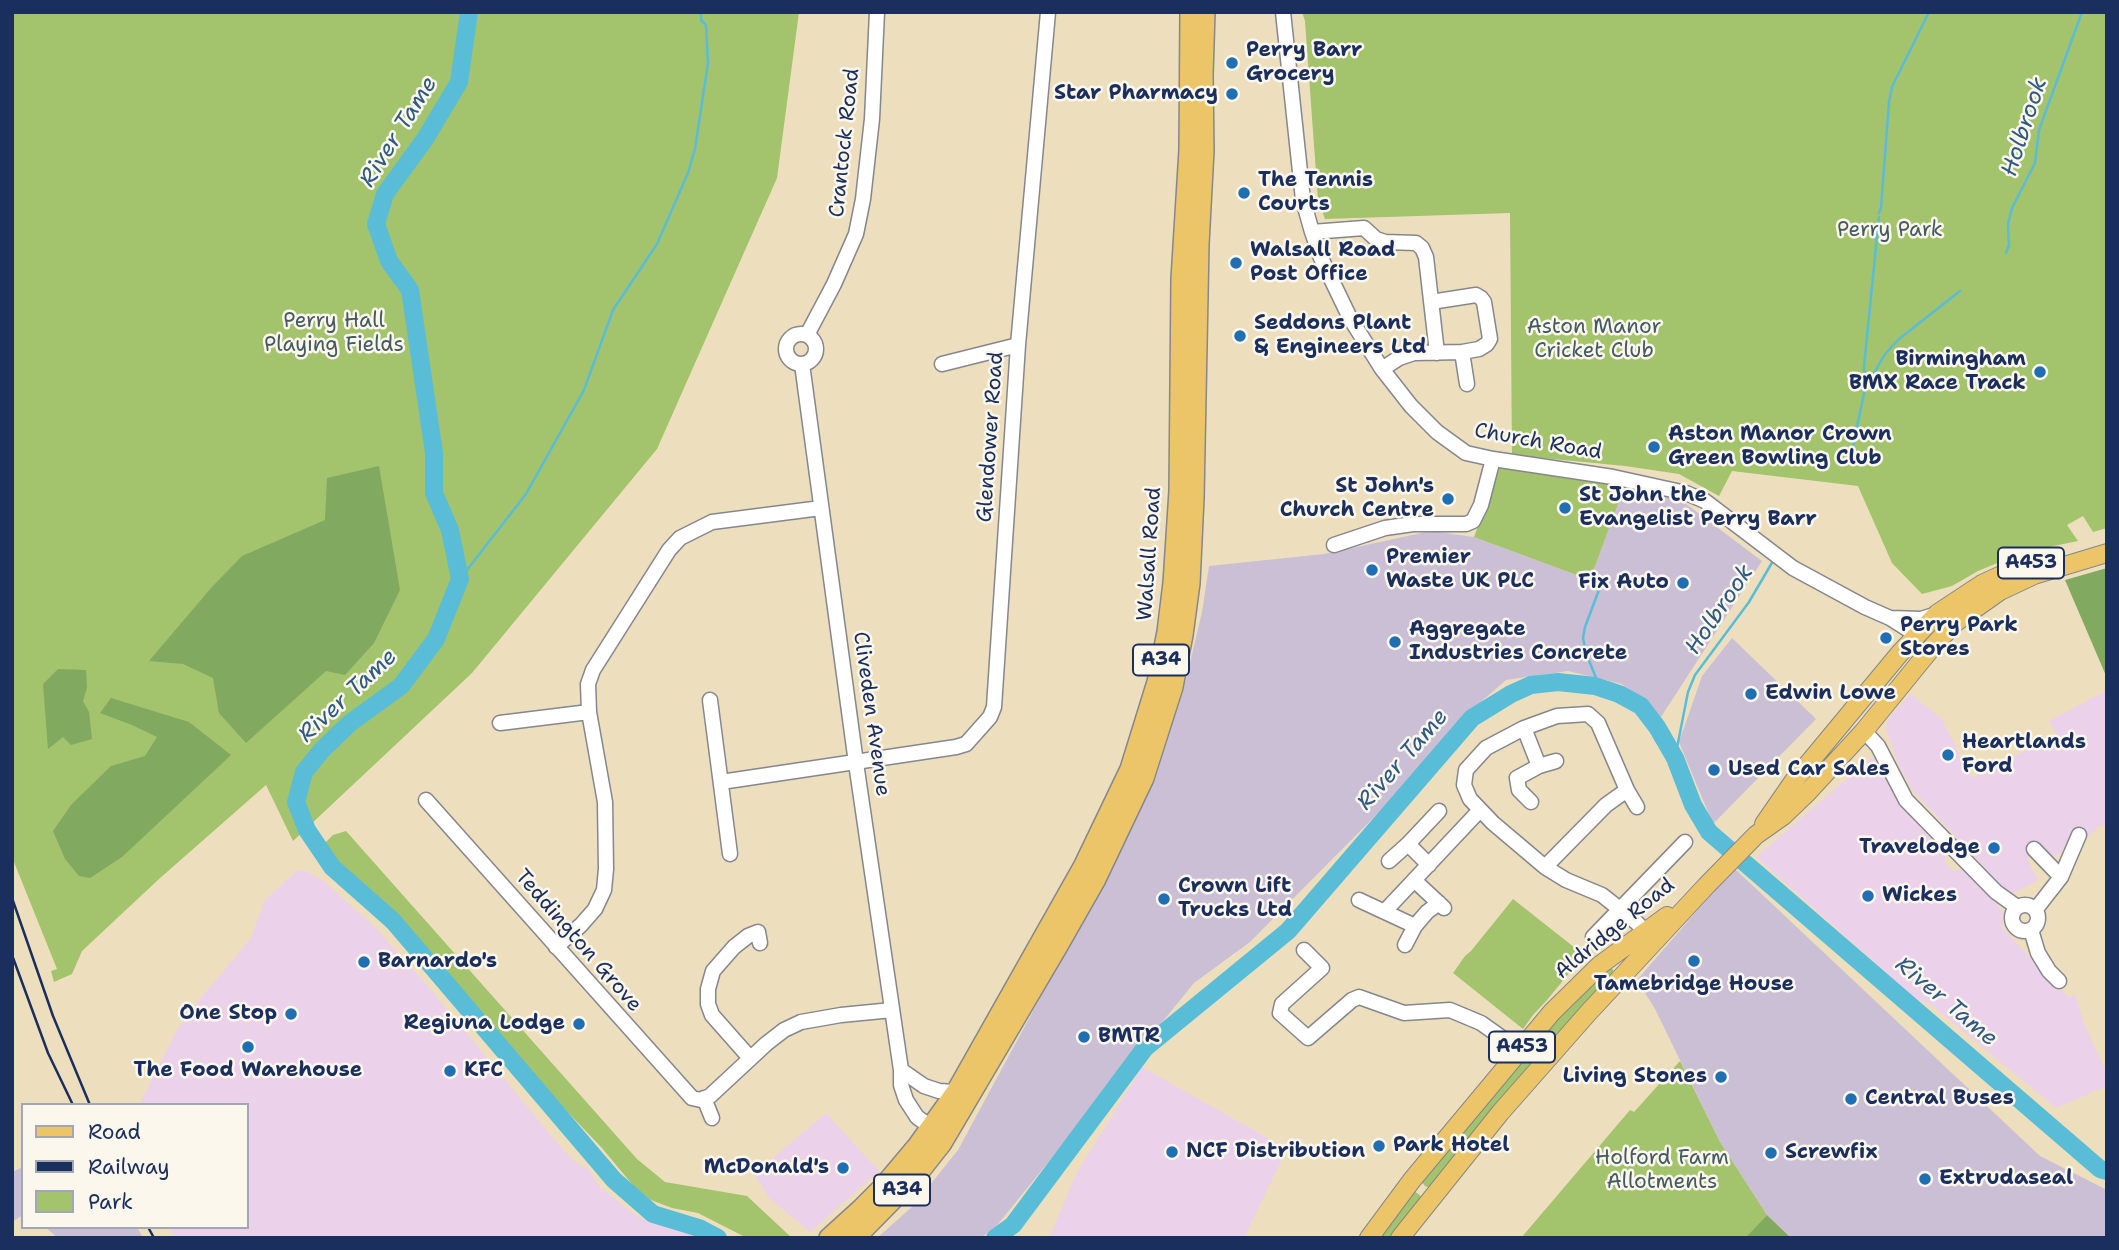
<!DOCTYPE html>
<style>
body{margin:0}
#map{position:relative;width:2119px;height:1250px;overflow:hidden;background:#eddfbd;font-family:"Shantell Sans",sans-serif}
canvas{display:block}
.frame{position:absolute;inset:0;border:14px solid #1b2f5e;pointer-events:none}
.legend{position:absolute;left:21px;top:1103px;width:228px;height:126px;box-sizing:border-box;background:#fbf7ec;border:2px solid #a1a7b3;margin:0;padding:9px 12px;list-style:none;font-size:21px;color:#1b2f5e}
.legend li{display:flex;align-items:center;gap:14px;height:35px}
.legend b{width:35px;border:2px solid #a1a7b3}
</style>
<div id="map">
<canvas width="2119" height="1250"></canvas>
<div class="frame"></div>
<ul class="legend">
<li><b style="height:9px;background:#edc569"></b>Road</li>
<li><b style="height:9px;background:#1b2f5e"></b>Railway</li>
<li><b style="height:19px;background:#a3c36c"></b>Park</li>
</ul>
</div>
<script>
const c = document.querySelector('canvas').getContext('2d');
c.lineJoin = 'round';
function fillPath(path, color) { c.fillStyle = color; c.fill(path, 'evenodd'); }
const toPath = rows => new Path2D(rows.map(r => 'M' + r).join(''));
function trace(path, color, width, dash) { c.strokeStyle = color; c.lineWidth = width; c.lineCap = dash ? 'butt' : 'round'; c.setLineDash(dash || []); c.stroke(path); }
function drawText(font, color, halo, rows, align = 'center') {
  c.font = font + ' "Shantell Sans",sans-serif'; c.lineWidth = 5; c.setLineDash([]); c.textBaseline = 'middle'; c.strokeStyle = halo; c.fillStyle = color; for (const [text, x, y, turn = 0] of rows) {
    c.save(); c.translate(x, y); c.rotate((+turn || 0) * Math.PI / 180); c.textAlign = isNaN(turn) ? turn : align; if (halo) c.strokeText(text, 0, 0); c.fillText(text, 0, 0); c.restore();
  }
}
fillPath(toPath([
 [2107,690,2107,823,2097,828,2087,838,2072,831,2062,852,2056,856,2050,854,2040,845,2027,859,2038,880,2010,895,1913,791,1899,766,1890,741,1886,728,1888,719,1910,694,1941,718,1972,778,2056,735,2049,721],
 [1875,757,1880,764,1894,796,1901,807,1945,853,1945,863,1953,871,1958,869,1963,870,2000,908,2003,913,2002,928,2069,998,2075,994,2084,1023,2107,1074,2107,1086,2056,1108,1930,1004,1917,1000,1756,857,1866,762],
 [298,870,306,871,325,882,377,929,427,985,564,1151,574,1161,589,1170,599,1186,638,1217,703,1238,175,1238,168,1227,247,1227,247,1105,139,1105,178,1028,199,1000,251,938,265,900],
 [1142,1067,1287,1149,1244,1238,1049,1238,1076,1174],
 [826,1113,879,1171,810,1232,769,1198,754,1174]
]), '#ecd1ea');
fillPath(toPath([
 [1625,485,1682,501,1762,561,1661,717,1622,684,1568,671,1506,680,1467,714,1397,794,1250,942,1194,983,994,1229,980,1238,877,1238,913,1206,958,1150,1079,926,1155,780,1184,688,1202,612,1209,566,1324,554,1431,531,1474,537,1590,580],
 [1732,638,1816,719,1713,824,1679,742,1702,676],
 [1734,868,2040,1156,2107,1190,2107,1238,1791,1238,1767,1215,1720,1142,1655,1009,1637,980],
 [23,1167,23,1215,12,1222,12,1172],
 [45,1227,137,1227,143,1238,58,1238]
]), '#cbbfd5');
fillPath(toPath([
 [12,12,799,12,777,178,657,449,472,673,293,841,266,785,159,879,82,951,72,974,54,982,51,971,57,969,12,857],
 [1302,12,2107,12,2107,528,2093,532,2083,516,2067,525,2078,541,2024,552,1978,571,1952,586,1922,594,1892,563,1858,486,1732,471,1719,496,1679,474,1625,466,1512,455,1510,213,1325,219,1318,200,1305,21],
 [1500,467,1625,485,1590,580,1474,537],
 [346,831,637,1159,665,1182,747,1196,792,1238,747,1238,698,1213,672,1208,651,1200,636,1189,602,1148,515,1057,422,944,368,889,341,865,325,843,333,835],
 [1513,899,1584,955,1547,1000,1533,1015,1523,1029,1453,973,1465,956,1471,951],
 [1608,968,1613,969,1613,974,1430,1188,1425,1186,1420,1180,1555,1014],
 [1680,1061,1720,1142,1767,1215,1745,1238,1521,1238,1630,1110,1634,1112],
 [1413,1190,1422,1197,1392,1238,1374,1238]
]), '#a3c36c');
fillPath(toPath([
 [379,466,400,590,374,643,345,675,326,671,246,743,219,713,213,678,183,664,149,661,212,587,242,556,325,520,327,478],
 [2107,568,2107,678,2065,580],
 [58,669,86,670,87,688,83,701,89,712,92,739,71,745,63,737,48,749,43,684],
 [111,698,189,722,231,755,122,857,90,878,79,876,65,859,53,831,71,805,111,766,145,756,157,737,132,725,100,713],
 [1767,1215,1791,1238,1745,1238]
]), '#82a960');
trace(toPath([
 [1879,213,1881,208,1889,102,1892,87,1929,12],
 [2006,253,2009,245,2008,224,2012,208,2035,163,2039,130,2082,12],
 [1865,388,1864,366,1879,217],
 [1852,450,1865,389,1885,354,1899,339,1960,291],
 [460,579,526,494,584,390,613,310,657,244,688,173,695,149,708,63,706,25,701,20,701,12],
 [1600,688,1586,653,1583,638,1585,627,1602,582],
 [1675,758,1688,692,1695,675,1749,602,1773,561]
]), '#5abdd8', 2.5);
trace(toPath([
 [469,12,459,82,425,139,385,194,376,224,389,261,410,290,434,453,434,493,450,530,460,579,436,639,401,686,350,723,322,750,304,772,296,802,307,830,332,867,393,921,614,1180,653,1214,699,1228,718,1238],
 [995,1238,1013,1225,1145,1048,1288,931,1472,718,1511,694,1531,685,1558,682,1595,686,1619,694,1641,706,1657,727,1675,758,1693,805,1709,832,2100,1169,2107,1171]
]), '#5abdd8', 18);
const minor = toPath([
 [1283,12,1303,200,1312,232,1321,258,1350,318,1382,369,1411,406,1437,432,1466,453,1493,459,1613,477,1686,493,1705,501,1793,568,1865,607,1890,618,1917,635],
 [1312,232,1364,228,1376,239,1385,242,1416,243,1422,248,1426,257,1437,353],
 '786 349a15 15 0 1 1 30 0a15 15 0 1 1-30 0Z',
 [807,335,834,284,856,234,863,199,872,119,877,12],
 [1462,352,1467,384],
 [802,364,856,763,901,1070,901,1085,906,1100,917,1117,931,1127,939,1127],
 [942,364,1018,345],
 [1382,369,1399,358,1414,353,1462,352,1479,349,1487,344,1490,339,1484,302,1481,298,1476,295,1431,302],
 [1334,545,1385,528,1413,524,1466,524,1473,521,1481,505,1493,459],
 [1891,618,1921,619,1937,614],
 [710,700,730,854],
 [500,723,589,712],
 [1524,728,1539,766,1517,778,1519,790,1531,802],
 [1864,731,1878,746,1906,800,1996,892,2017,907],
 [1539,766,1556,761],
 [721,782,956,747,966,744,990,717,994,707,1018,345,1048,12],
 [426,800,692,1098,701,1100,710,1096,766,1044,784,1030,801,1022,841,1015,892,1010],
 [1637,807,1627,790,1598,723,1588,714,1557,716,1524,728,1486,748,1466,770,1464,785,1470,799,1493,823,1545,867,1566,880,1602,895,1636,922,1646,932],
 [1408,844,1429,865],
 [2034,849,2061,877],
 [1389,861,1408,844,1439,811],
 [1545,867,1606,805,1627,790],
 [1414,880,1444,908],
 [1359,900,1415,926],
 '2012 918a13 13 0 1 1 26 0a13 13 0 1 1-26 0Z',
 [2036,909,2061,877,2079,835],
 [1385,911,1480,810],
 [2031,930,2038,953,2049,971,2059,981],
 [1593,937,1685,842],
 [1405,945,1415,926,1427,912,1439,903],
 [556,947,581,925,595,909,604,890,606,869,605,802,589,712,588,684,593,670,669,550,680,538,712,522,821,508],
 [1304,950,1322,968,1282,1004,1280,1013,1308,1038,1352,1000,1359,997,1404,1013,1450,1010,1481,1023,1519,1050],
 [750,1058,712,1015,708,1004,708,989,713,971,734,947,748,936,758,932,760,943],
 [901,1070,924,1086,939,1091,956,1092],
 [704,1098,712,1118]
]);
const major = toPath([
 [1764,824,1793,782,1900,653,1938,613,1982,584,2021,566,2050,558],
 [1369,1238,1412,1180,1552,1012,1600,965,1667,916],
 [1400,1238,1500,1113,1588,1013,1706,886,1756,835,1783,816,1808,792,1864,731,1934,645,1956,622,2000,591,2034,575,2107,553]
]);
const highway = toPath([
 [829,1238,861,1209,881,1189,918,1145,956,1092,1083,867,1130,769,1157,682,1167,632,1173,583,1179,491,1181,279,1189,150,1190,12],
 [855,1238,916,1176,942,1143,1058,946,1096,879,1144,778,1173,687,1183,635,1190,583,1194,498,1199,244,1204,150,1203,75,1205,12]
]);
trace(minor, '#84878e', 17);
trace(major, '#84878e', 20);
trace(highway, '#84878e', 22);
trace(minor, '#fff', 14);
trace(major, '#edc569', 18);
trace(highway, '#edc569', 19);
trace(toPath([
 [12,898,53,1016,90,1105],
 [12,955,48,1053,73,1105],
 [148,1227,154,1238]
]), '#1b2f5e', 2.5);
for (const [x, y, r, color] of [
 [1232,63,7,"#1f6fb2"],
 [1232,94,7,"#1f6fb2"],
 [1244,193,7,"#1f6fb2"],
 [1236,263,7,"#1f6fb2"],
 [1240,336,7,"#1f6fb2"],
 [2040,372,7,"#1f6fb2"],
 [1654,447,7,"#1f6fb2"],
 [1448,499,7,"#1f6fb2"],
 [1565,508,7,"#1f6fb2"],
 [1372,570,7,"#1f6fb2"],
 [1683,583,7,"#1f6fb2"],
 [1886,638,7,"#1f6fb2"],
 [1395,642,7,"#1f6fb2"],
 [1751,694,7,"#1f6fb2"],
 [1948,755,7,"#1f6fb2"],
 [1714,770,7,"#1f6fb2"],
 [1994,848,7,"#1f6fb2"],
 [1868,896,7,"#1f6fb2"],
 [1164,899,7,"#1f6fb2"],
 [1694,961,7,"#1f6fb2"],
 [364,962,7,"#1f6fb2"],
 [291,1014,7,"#1f6fb2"],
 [579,1024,7,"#1f6fb2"],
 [1084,1037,7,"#1f6fb2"],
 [248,1047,7,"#1f6fb2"],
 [450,1071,7,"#1f6fb2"],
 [1721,1077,7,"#1f6fb2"],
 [1851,1099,7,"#1f6fb2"],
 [1379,1146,7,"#1f6fb2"],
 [1172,1152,7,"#1f6fb2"],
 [1771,1153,7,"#1f6fb2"],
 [843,1168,7,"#1f6fb2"],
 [1925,1179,7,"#1f6fb2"]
]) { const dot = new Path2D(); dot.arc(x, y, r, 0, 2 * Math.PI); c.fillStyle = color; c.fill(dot); trace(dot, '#fbf7ec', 2.5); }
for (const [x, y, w] of [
 [2031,563,66],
 [1161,660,56],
 [1522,1047,66],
 [902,1190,56]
]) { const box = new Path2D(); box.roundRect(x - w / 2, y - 15.5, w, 31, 5); c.fillStyle = '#fbf7ec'; c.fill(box); trace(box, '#1b2f5e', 2); }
drawText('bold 19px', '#1b2f5e', null, [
 ["A453",2031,563],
 ["A34",1161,660],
 ["A453",1522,1047],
 ["A34",902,1190]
]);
drawText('bold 21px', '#1b2f5e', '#fbf7ec', [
 ["Perry Barr",1246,51],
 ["Grocery",1246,75],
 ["Star Pharmacy",1218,94,"right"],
 ["The Tennis",1258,181],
 ["Courts",1258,205],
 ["Walsall Road",1250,251],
 ["Post Office",1250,275],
 ["Seddons Plant",1254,324],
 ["& Engineers Ltd",1254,348],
 ["Birmingham",2026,360,"right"],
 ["BMX Race Track",2026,384,"right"],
 ["Aston Manor Crown",1668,435],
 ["Green Bowling Club",1668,459],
 ["St John's",1434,487,"right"],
 ["Church Centre",1434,511,"right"],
 ["St John the",1579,496],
 ["Evangelist Perry Barr",1579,520],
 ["Premier",1386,558],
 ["Waste UK PLC",1386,582],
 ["Fix Auto",1669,583,"right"],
 ["Perry Park",1900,626],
 ["Stores",1900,650],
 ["Aggregate",1409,630],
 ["Industries Concrete",1409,654],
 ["Edwin Lowe",1765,694],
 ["Heartlands",1962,743],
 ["Ford",1962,767],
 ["Used Car Sales",1728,770],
 ["Travelodge",1980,848,"right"],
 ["Crown Lift",1178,887],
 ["Trucks Ltd",1178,911],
 ["Wickes",1882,896],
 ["Barnardo's",378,962],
 ["Tamebridge House",1694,985,"center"],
 ["One Stop",277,1014,"right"],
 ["Regiuna Lodge",565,1024,"right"],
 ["BMTR",1098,1037],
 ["The Food Warehouse",248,1071,"center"],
 ["KFC",464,1071],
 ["Living Stones",1707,1077,"right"],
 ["Central Buses",1865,1099],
 ["Park Hotel",1393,1146],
 ["NCF Distribution",1186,1152],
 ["Screwfix",1785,1153],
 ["McDonald's",829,1168,"right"],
 ["Extrudaseal",1939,1179]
], 'left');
drawText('21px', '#1b2f5e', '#fbf7ec', [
 ["Crantock Road",845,143,-84],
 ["Glendower Road",991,437,-86],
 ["Church Road",1538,442,10],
 ["Walsall Road",1150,554,-86],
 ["Cliveden Avenue",871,714,82],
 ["Aldridge Road",1615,929,-39],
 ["Teddington Grove",578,941,49]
]);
drawText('21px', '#445b62', '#fbf7ec', [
 ["Perry Park",1890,231],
 ["Perry Hall",334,322],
 ["Playing Fields",334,346],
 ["Aston Manor",1594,328],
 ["Cricket Club",1594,352],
 ["Holford Farm",1662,1159],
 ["Allotments",1662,1183]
]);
drawText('italic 23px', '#2e5a83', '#fbf7ec', [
 ["Holbrook",2025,127,-72],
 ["River Tame",399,132,-58],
 ["Holbrook",1720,610,-56],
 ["River Tame",348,696,-43],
 ["River Tame",1403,760,-49],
 ["River Tame",1946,1002,40]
]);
</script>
